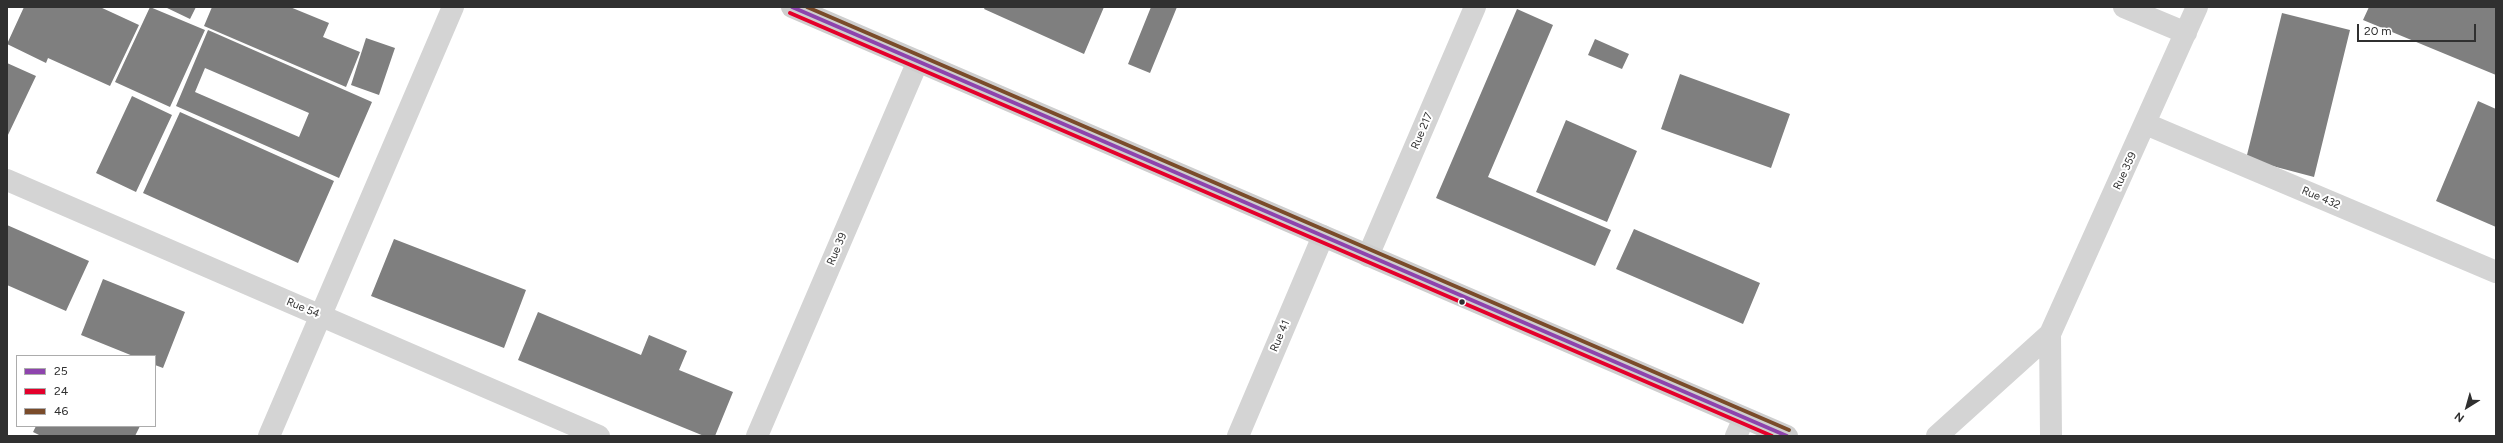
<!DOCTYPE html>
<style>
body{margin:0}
#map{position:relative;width:2503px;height:443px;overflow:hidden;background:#fff;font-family:Figtree,sans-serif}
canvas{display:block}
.frame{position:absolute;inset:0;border:8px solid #303030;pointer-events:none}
.legend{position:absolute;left:16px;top:355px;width:140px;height:72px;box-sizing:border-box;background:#fff;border:1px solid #acacac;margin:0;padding:5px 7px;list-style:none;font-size:12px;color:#303030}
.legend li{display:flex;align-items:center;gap:8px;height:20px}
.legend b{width:20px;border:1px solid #acacac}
.north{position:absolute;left:2447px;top:387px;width:40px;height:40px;-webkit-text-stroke:3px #fff;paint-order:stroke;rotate:217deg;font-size:11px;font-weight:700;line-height:16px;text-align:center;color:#303030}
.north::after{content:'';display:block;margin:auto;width:14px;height:18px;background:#303030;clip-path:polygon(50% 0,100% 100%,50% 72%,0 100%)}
.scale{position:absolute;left:2357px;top:24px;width:119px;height:18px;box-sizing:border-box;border:2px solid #303030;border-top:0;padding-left:5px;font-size:12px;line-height:14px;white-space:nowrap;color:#303030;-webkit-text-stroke:3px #fff;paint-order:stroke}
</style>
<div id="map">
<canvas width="2503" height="443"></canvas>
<div class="frame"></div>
<ul class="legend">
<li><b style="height:5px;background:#8e44ad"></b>25</li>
<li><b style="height:5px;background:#e4002b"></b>24</li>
<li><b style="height:5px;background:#7a4b2a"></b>46</li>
</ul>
<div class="north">N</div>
<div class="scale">20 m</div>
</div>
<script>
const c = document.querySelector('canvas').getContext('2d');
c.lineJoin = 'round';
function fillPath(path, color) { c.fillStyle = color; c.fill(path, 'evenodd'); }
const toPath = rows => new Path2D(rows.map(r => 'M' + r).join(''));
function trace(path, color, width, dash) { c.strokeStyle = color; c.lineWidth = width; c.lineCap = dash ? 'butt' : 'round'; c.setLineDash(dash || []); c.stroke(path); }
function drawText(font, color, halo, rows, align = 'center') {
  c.font = font + ' Figtree,sans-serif'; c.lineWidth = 4; c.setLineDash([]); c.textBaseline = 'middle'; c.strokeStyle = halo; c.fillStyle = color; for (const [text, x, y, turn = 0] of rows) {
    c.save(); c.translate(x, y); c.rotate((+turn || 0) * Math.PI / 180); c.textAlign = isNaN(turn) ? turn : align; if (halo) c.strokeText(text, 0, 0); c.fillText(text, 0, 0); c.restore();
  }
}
fillPath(toPath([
 [24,7,100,7,139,25,110,86,48,58,46,63,7,44],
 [150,7,205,30,170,107,115,82],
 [165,7,196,7,190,19],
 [212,7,290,7,329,23,323,37,360,52,346,87,204,26],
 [985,7,1104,7,1084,54,984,9],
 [1151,7,1177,7,1150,73,1128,64],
 [2369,7,2496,7,2496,75,2363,20],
 [1517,9,1553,25,1488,177,1611,230,1595,266,1436,198],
 [2282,13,2350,30,2314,177,2246,159],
 [208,30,372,102,339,178,176,106],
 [205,68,309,113,299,137,195,92],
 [366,38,395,48,379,95,351,85],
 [1595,39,1629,54,1622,69,1588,55],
 [7,63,36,76,7,137],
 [1680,74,1790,114,1771,168,1661,129],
 [132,96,172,115,136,192,96,173],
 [2478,101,2496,109,2496,227,2436,201],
 [180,112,334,181,298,263,143,193],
 [1566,120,1637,151,1607,222,1536,192],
 [7,225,89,261,66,311,7,285],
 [1634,229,1760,283,1743,324,1616,269],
 [394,239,526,290,504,348,371,296],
 [103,279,185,312,163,368,155,365,155,356,133,356,81,335],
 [538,312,641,355,649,335,687,351,679,370,733,392,715,436,704,436,518,360],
 [36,426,140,426,135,436,41,436,33,432]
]), '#7f7f7f');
trace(toPath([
 [2124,7,2186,33],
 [2146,124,2496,272],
 [7,180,599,436],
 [1368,256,1475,7],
 [2050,334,2051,436],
 [269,436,453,7],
 [757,436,918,61],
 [1238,436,1323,236],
 [1736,436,1744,418],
 [1937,436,2050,334,2197,7]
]), '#d4d4d4', 22);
trace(toPath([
 [792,7,1787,436]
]), '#cecece', 22);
trace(toPath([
 [792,7,1787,436]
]), '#8e44ad', 4);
trace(toPath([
 [790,13,1772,436]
]), '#e4002b', 4);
trace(toPath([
 [807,7,1789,430]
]), '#7a4b2a', 4);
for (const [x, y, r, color] of [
 [1462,302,3.5,"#303030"]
]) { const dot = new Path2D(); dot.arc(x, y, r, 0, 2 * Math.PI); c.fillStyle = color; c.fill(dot); trace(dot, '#fff', 1.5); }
drawText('11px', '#303030', '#fff', [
 ["Rue 217",1422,131,-67],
 ["Rue 359",2125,171,-65],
 ["Rue 432",2321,198,23],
 ["Rue 39",837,249,-67],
 ["Rue 54",303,308,23],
 ["Rue 41",1280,336,-67]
]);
</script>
